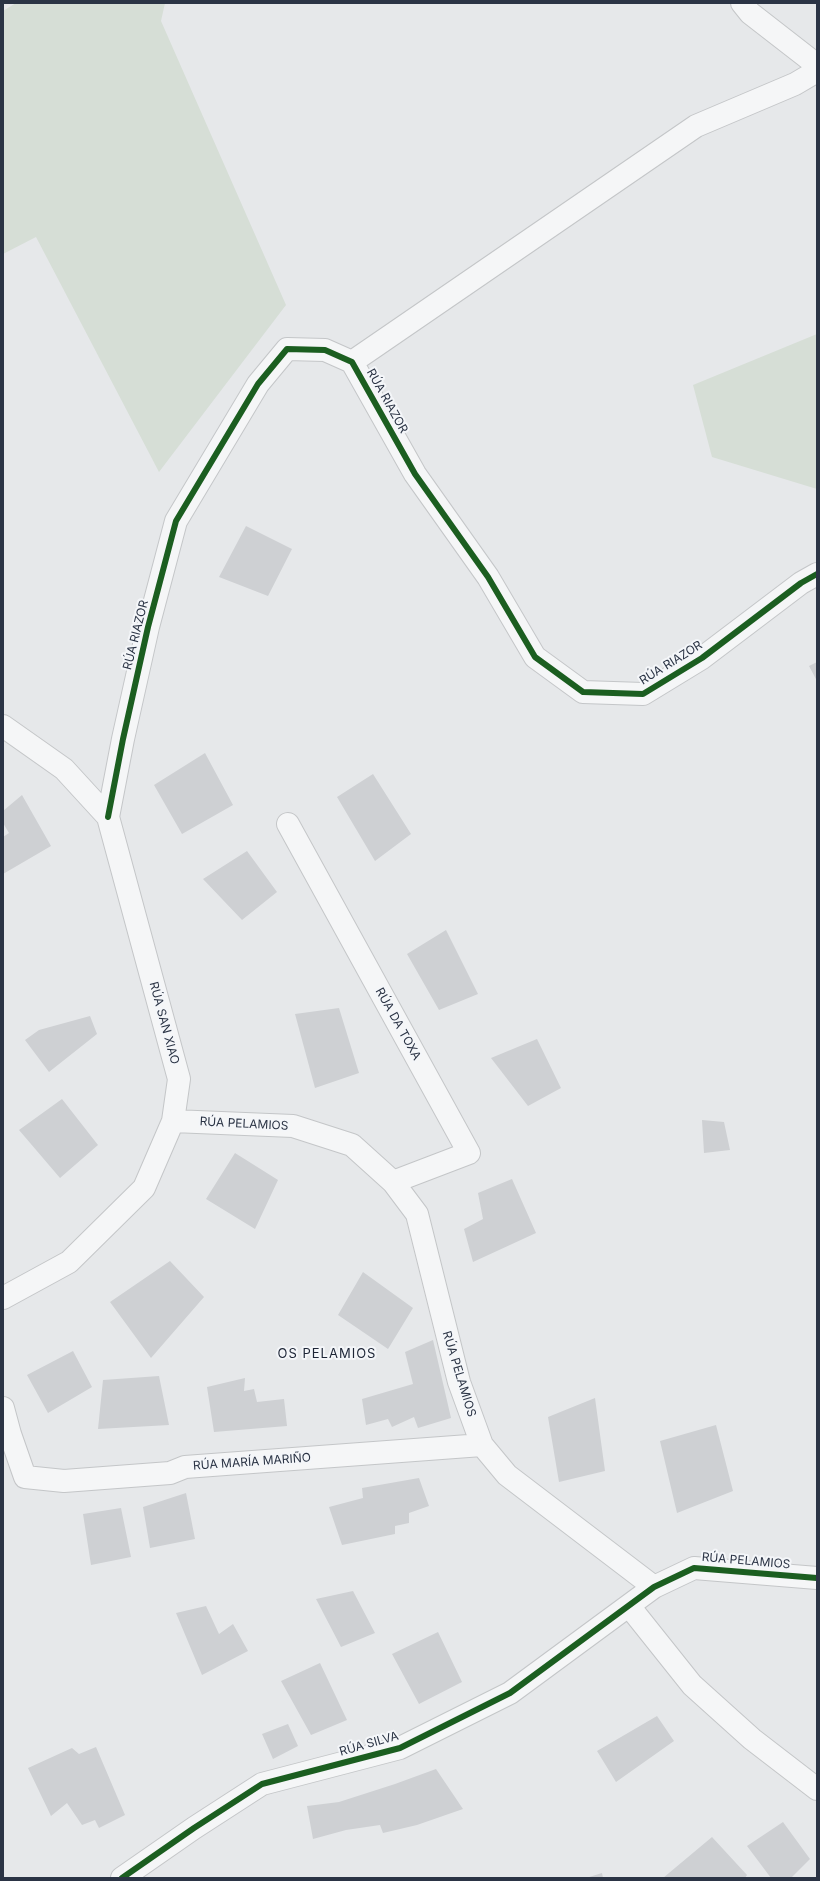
<!DOCTYPE html>
<meta charset="utf-8">
<style>
body{margin:0}
#map{position:relative;width:820px;height:1881px;overflow:hidden;background:#e6e8ea;font-family:Inter,sans-serif}
canvas{display:block}
.frame{position:absolute;inset:0;border:4px solid #2b3445;pointer-events:none}
</style>
<div id="map">
<canvas width="820" height="1881"></canvas>
<div class="frame"></div>
</div>
<script>
const c = document.querySelector('canvas').getContext('2d');
c.lineJoin = 'round';
function fillPath(path, color) { c.fillStyle = color; c.fill(path, 'evenodd'); }
const toPath = rows => new Path2D(rows.map(r => 'M' + r).join(''));
function trace(path, color, width, dash) { c.strokeStyle = color; c.lineWidth = width; c.lineCap = dash ? 'butt' : 'round'; c.setLineDash(dash || []); c.stroke(path); }
function drawText(font, color, halo, rows, align = 'center') {
  c.font = font + ' Inter,sans-serif'; c.lineWidth = 4; c.setLineDash([]); c.textBaseline = 'middle'; c.strokeStyle = halo; c.fillStyle = color; for (const [text, x, y, turn = 0] of rows) {
    c.save(); c.translate(x, y); c.rotate((+turn || 0) * Math.PI / 180); c.textAlign = isNaN(turn) ? turn : align; if (halo) c.strokeText(text, 0, 0); c.fillText(text, 0, 0); c.restore();
  }
}
fillPath(toPath([
 [16,3,165,3,161,21,286,305,159,472,36,237,3,254,3,11],
 [817,334,817,489,712,457,693,385]
]), '#d6ded6');
fillPath(toPath([
 [246,526,292,549,268,596,219,577],
 [817,662,817,681,809,666],
 [205,753,233,805,182,834,154,785],
 [373,774,411,834,375,861,337,797],
 [22,795,51,846,3,874,3,837,9,833,3,823,3,811],
 [247,851,277,892,242,920,203,879],
 [446,930,478,994,439,1010,407,954],
 [339,1008,359,1073,315,1088,295,1014],
 [90,1016,97,1034,49,1072,25,1040,39,1030],
 [537,1039,561,1088,528,1106,491,1058],
 [62,1099,98,1145,60,1178,19,1130],
 [702,1120,724,1122,730,1150,704,1153],
 [235,1153,278,1180,255,1229,206,1199],
 [512,1179,536,1233,473,1262,464,1229,483,1219,478,1193],
 [170,1261,204,1297,151,1358,110,1302],
 [363,1272,413,1308,388,1349,338,1315],
 [433,1340,451,1418,418,1428,414,1417,392,1427,388,1419,366,1425,362,1399,413,1384,405,1352],
 [73,1351,92,1387,48,1413,27,1375],
 [159,1376,169,1425,98,1429,103,1380],
 [245,1378,244,1391,254,1389,257,1402,284,1399,287,1426,214,1432,207,1387],
 [595,1398,605,1471,559,1482,548,1417],
 [716,1425,733,1491,677,1513,660,1441],
 [419,1478,429,1506,409,1513,409,1523,395,1526,395,1534,342,1545,329,1507,363,1498,362,1488],
 [186,1493,195,1539,150,1548,143,1507],
 [121,1508,131,1557,91,1565,83,1514],
 [353,1591,375,1633,341,1647,316,1599],
 [206,1606,219,1634,233,1624,248,1651,202,1675,176,1613],
 [438,1632,462,1682,419,1704,392,1654],
 [320,1663,347,1720,311,1735,281,1681],
 [657,1716,674,1741,616,1782,597,1751],
 [288,1724,298,1746,273,1759,262,1734],
 [96,1747,125,1815,99,1828,95,1820,82,1825,67,1803,51,1816,28,1768,72,1748,79,1754],
 [436,1769,463,1809,417,1825,383,1833,380,1825,346,1830,313,1839,307,1806,339,1802,395,1784],
 [783,1822,810,1859,791,1878,771,1878,747,1846],
 [712,1837,747,1875,745,1878,663,1878],
 [602,1873,603,1878,586,1878]
]), '#ced0d3');
const minor = toPath([
 [742,3,750,13,817,65],
 [352,362,696,126,795,84,817,71],
 [3,726,64,769,108,817,179,1079,173,1121,144,1188,69,1262,3,1298],
 [108,817,123,739,148,627,176,521,258,384,287,349,325,350,352,362,415,474,488,577,535,657,583,692,643,694,702,658,801,583,817,574],
 [288,824,469,1153,393,1182],
 [173,1121,293,1126,352,1145,393,1182,417,1214,459,1382,482,1445,507,1475,654,1587],
 [3,1408,10,1434,25,1477,64,1481,170,1473,185,1467,482,1445],
 [629,1606,692,1685,752,1739,817,1789],
 [122,1878,194,1828,262,1784,400,1748,510,1693,654,1587,694,1568,817,1578]
]);
trace(minor, '#c4c6c8', 24);
trace(minor, '#f5f6f7', 22);
trace(toPath([
 [108,817,123,739,148,627,176,521,258,384,287,349,325,350,352,362,415,474,488,577,535,657,583,692,643,694,702,658,801,583,817,574],
 [122,1878,194,1828,262,1784,400,1748,510,1693,654,1587,694,1568,817,1578]
]), '#1b5e20', 6);
drawText('12px', '#2b3445', '#f4f6f9', [
 ["RÚA RIAZOR",387,401,61],
 ["RÚA RIAZOR",136,635,-76],
 ["RÚA RIAZOR",671,663,-32],
 ["RÚA SAN XIAO",164,1023,75],
 ["RÚA DA TOXA",398,1024,61],
 ["RÚA PELAMIOS",244,1124,3],
 ["RÚA PELAMIOS",459,1374,73],
 ["RÚA MARÍA MARIÑO",252,1462,-4],
 ["RÚA PELAMIOS",746,1561,5],
 ["RÚA SILVA",369,1744,-16]
]);
c.letterSpacing = '1px';
drawText('13px', '#1d2536', '#f4f6f9', [
 ["OS PELAMIOS",327,1354]
]);
c.letterSpacing = '0px';
</script>
